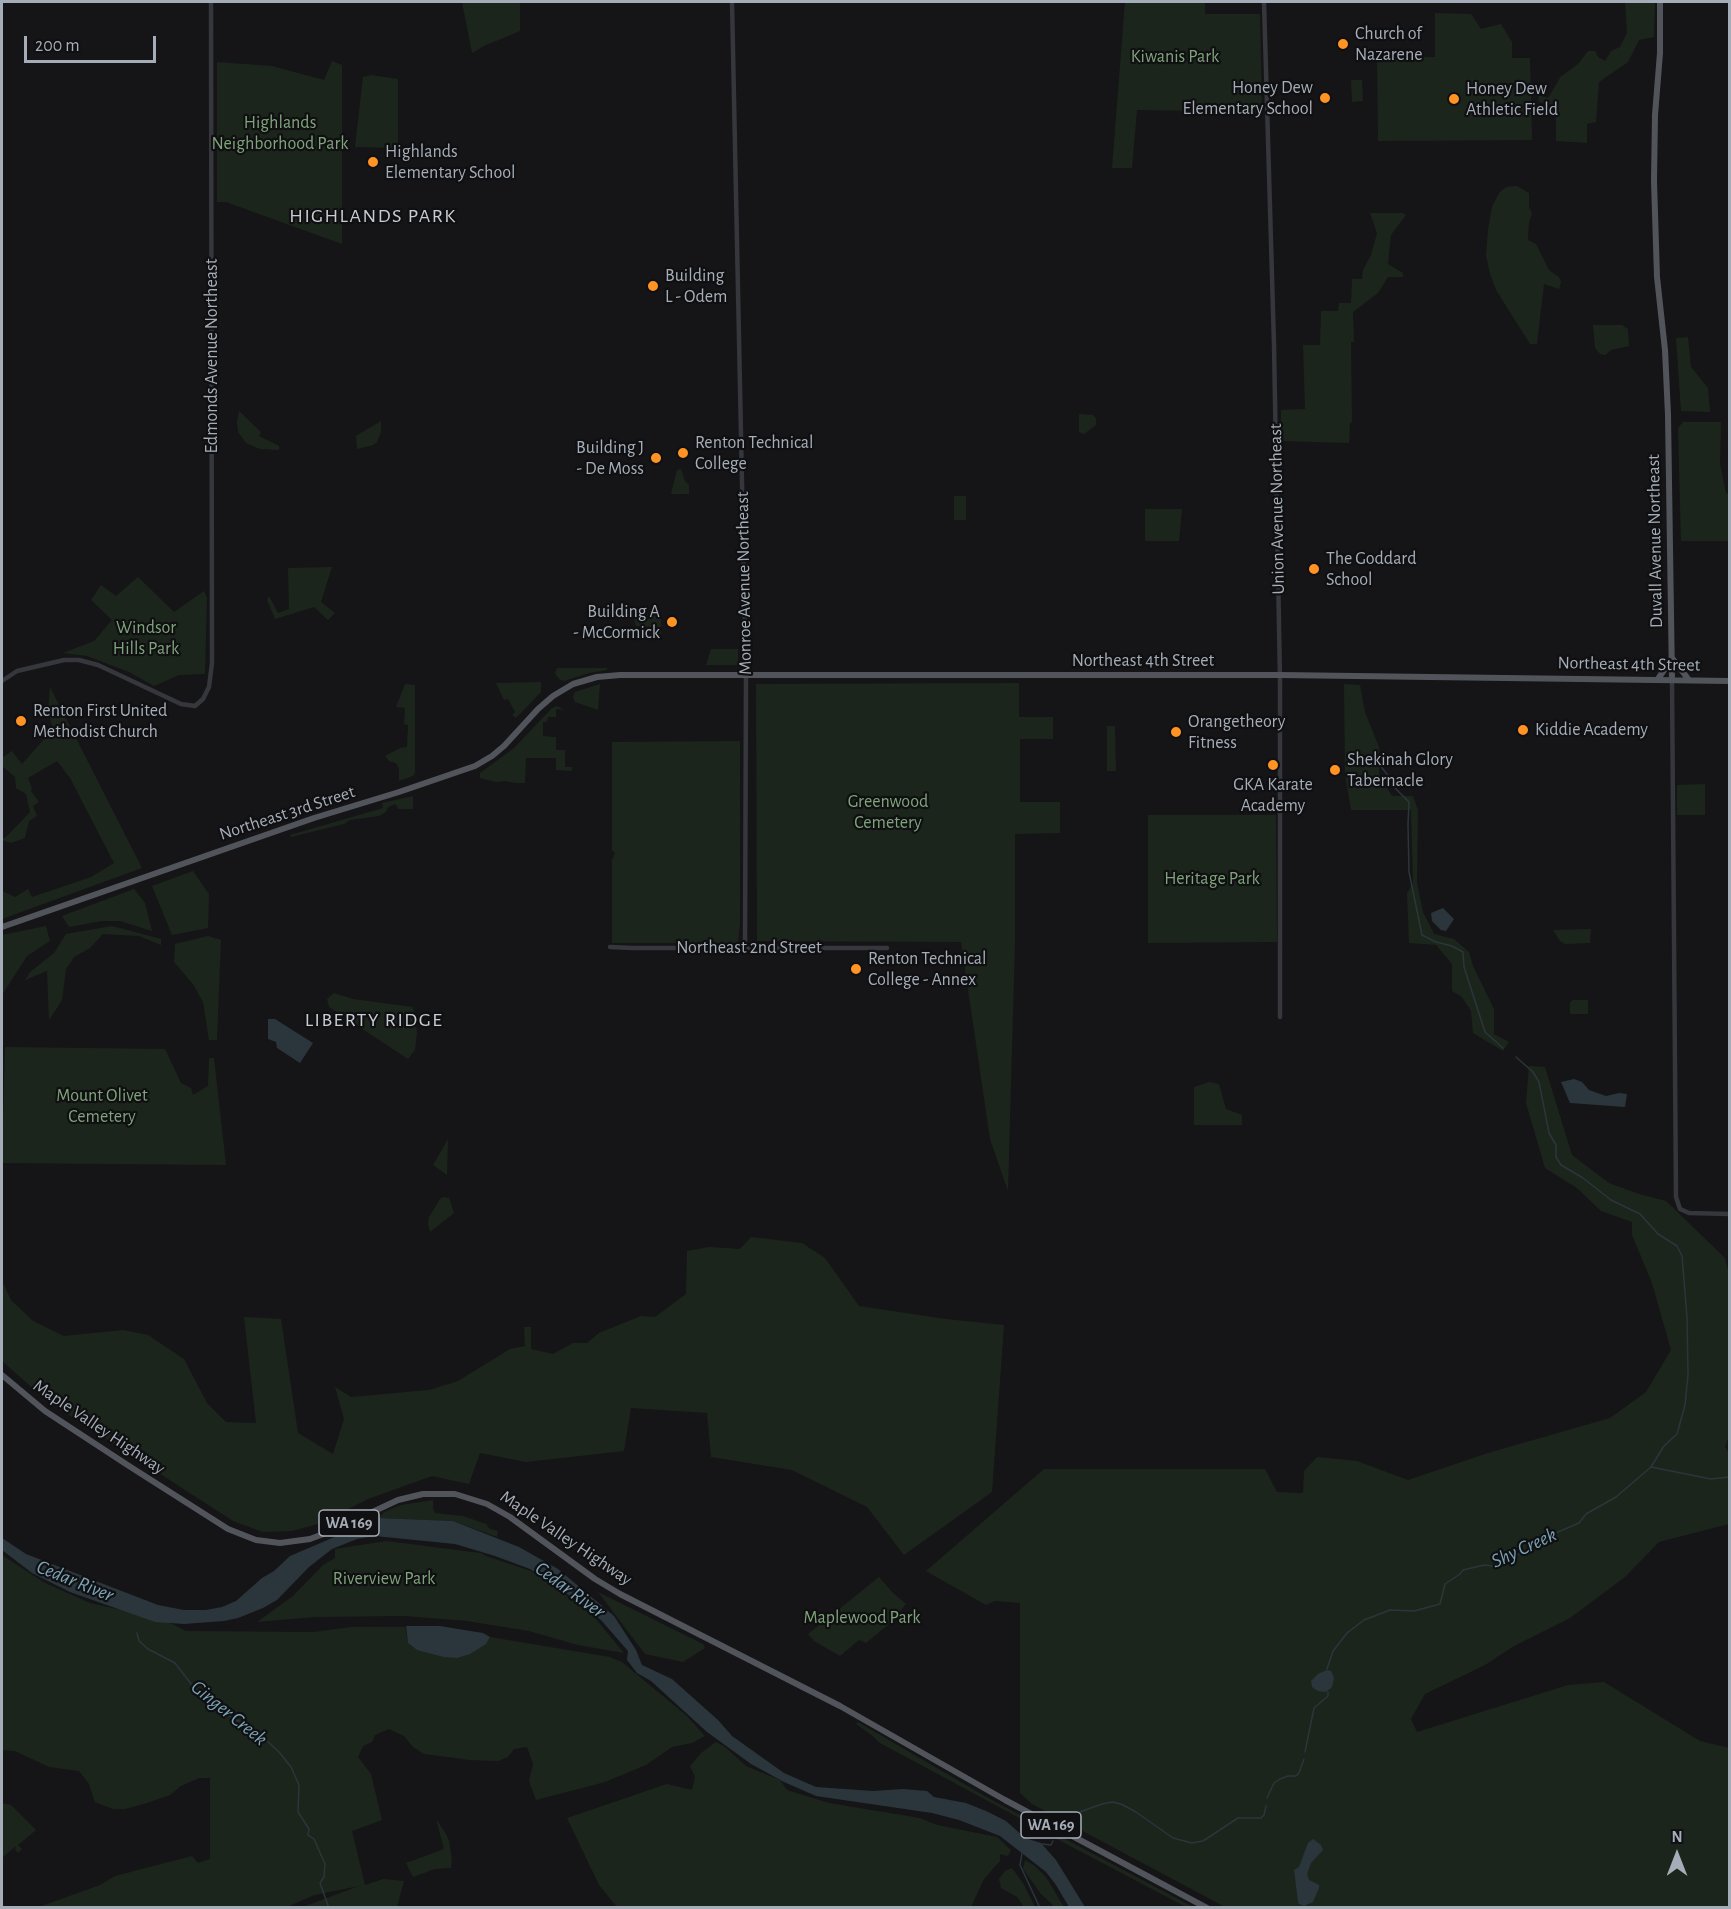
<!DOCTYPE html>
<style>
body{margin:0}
#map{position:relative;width:1731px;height:1909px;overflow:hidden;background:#151517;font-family:"Alegreya Sans",sans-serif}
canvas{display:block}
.frame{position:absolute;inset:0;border:3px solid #a5aeb8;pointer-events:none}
.north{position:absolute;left:1647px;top:1825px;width:60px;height:60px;-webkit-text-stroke:4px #101012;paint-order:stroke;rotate:0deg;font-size:16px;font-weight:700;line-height:24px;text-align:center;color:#a5aeb8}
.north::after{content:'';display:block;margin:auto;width:21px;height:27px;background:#a5aeb8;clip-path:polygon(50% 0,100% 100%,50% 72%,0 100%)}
.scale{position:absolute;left:24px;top:36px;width:132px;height:27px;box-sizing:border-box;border:3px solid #a5aeb8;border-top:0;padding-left:8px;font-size:18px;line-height:21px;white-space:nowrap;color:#a5aeb8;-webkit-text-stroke:4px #101012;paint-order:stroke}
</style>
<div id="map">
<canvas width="1731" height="1909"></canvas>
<div class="frame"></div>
<div class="north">N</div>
<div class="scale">200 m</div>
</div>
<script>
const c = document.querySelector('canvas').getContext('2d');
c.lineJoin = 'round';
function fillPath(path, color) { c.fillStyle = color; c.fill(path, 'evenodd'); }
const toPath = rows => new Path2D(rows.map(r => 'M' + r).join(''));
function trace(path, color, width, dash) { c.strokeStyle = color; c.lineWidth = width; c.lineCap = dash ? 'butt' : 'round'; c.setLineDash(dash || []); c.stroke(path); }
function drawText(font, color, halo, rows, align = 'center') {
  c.font = font + ' "Alegreya Sans",sans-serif'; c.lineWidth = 4.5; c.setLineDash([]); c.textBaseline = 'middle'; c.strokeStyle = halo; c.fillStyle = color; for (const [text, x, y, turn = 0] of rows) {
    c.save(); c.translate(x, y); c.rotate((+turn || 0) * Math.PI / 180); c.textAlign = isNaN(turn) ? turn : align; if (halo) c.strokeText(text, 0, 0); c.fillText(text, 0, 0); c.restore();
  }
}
fillPath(toPath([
 [462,2,520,2,520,31,484,46,472,53],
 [1125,2,1205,2,1205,14,1260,14,1262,112,1137,110,1132,168,1112,168],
 [1625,2,1655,2,1654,37,1639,40,1628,62,1599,82,1596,122,1587,124,1587,143,1556,141,1556,113,1558,112,1551,105,1539,102,1538,95,1548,98,1560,78,1556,80,1578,64,1588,51,1595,51,1598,57,1605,61,1611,51,1620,47,1627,33],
 [1435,13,1471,14,1481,29,1501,24,1512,42,1512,58,1530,58,1532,140,1378,141,1377,57,1435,57],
 [332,61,342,65,342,244,226,202,217,202,217,62,272,66,324,80],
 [371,75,398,79,398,143,394,148,355,147,363,77],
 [1351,80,1362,80,1363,101,1352,102],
 [1517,186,1529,193,1529,207,1532,214,1529,222,1528,240,1536,244,1549,270,1559,277,1561,282,1559,289,1544,284,1537,344,1530,344,1496,290,1490,274,1486,255,1488,230,1492,207,1499,193,1506,187],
 [1370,213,1402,213,1406,215,1391,235,1388,264,1403,273,1403,277,1388,277,1378,293,1353,312,1354,342,1351,342,1352,422,1350,423,1349,443,1281,441,1281,410,1305,409,1303,345,1320,345,1321,311,1338,311,1339,303,1351,303,1352,279,1362,279,1363,270,1371,255,1377,233],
 [1593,325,1622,325,1628,329,1629,346,1611,350,1605,355,1600,354,1595,348],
 [1688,337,1691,367,1708,388,1710,412,1681,411,1676,338],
 [239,411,261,432,259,436,279,446,279,450,260,449,246,443,238,432,237,422],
 [1079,414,1093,415,1096,418,1096,425,1084,434,1079,432],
 [381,421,381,432,377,442,373,445,357,449,356,436],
 [1683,422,1721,422,1720,464,1726,493,1729,494,1728,541,1681,541,1678,428],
 [681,469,685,481,689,485,689,494,671,494,677,470],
 [954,496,966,496,966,520,954,520],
 [1145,509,1182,509,1179,541,1145,541],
 [332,567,321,602,335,613,328,620,314,607,275,619,267,600,269,596,278,613,289,609,288,568],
 [138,577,174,612,204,591,207,598,205,674,179,675,154,686,129,672,87,656,63,653,94,641,112,620,91,600,101,585,116,596],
 [634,615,661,615,661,634,659,634,659,630,650,631,649,627,636,626,634,618,637,617,634,617],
 [711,649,738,649,738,665,706,665],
 [557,668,607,668,607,670,589,673,564,681,559,679,555,673],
 [541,682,541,692,516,718,512,715,515,712,508,699,504,700,496,683],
 [1019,683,1019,717,1053,717,1053,739,1020,739,1020,802,1060,802,1060,833,1015,834,1015,942,1008,1191,990,1139,961,942,757,941,756,684],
 [405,684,415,685,415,773,413,776,399,781,399,769,396,763,389,761,385,756,400,748,407,747,408,725,404,724,405,708,396,707],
 [600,684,598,710,575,702,573,697,575,692],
 [1344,684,1360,685,1365,712,1379,747,1379,774,1392,796,1413,796,1418,810,1417,883,1423,912,1434,934,1454,939,1469,952,1473,966,1494,1009,1494,1034,1509,1042,1503,1051,1473,1033,1471,1011,1462,997,1452,991,1452,964,1436,945,1409,943,1407,893,1413,883,1411,810,1351,810,1345,774],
 [50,687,142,868,2,919,2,891,15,897,28,889,32,897,91,877,114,863,70,778,57,761,28,778,32,788,31,791,39,802,33,806,37,816,29,821,25,838,11,843,2,840,2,837,5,838,30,812,26,794,16,788,15,777,2,766,2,758,12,751,22,764,53,729,48,711],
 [557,706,564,710,556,709,556,717,548,717,547,722,543,722,543,736,556,737,556,750,565,750,565,767,572,767,572,771,556,770,556,758,526,758,525,783,515,783,505,781,496,782,480,778,480,773,514,748,552,708],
 [1107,726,1115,726,1116,771,1107,771],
 [740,741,740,923,738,943,612,943,612,860,615,853,612,850,612,742],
 [1705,784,1705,815,1677,815,1677,785],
 [413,796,413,809,398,809,396,804,388,807,386,812,379,816,350,820,344,824,291,837,290,835,383,808,382,803],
 [1148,815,1276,815,1277,942,1148,943],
 [193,871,209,894,208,928,172,935,152,886],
 [134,889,145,903,152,931,120,921,102,921,69,927,62,916],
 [46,926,50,941,27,956,2,995,2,935],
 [112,926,161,939,161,945,139,936,103,934,90,948,74,957,66,969,62,1000,49,1020,47,971,25,980,30,972,54,953,66,934],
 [1591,929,1590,943,1565,944,1560,941,1553,930],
 [208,936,221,940,217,1040,209,1040,203,1002,193,984,174,962,175,944],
 [334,993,353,999,413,1007,417,1032,415,1050,408,1059,329,1007,327,999],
 [1573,1000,1588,1000,1588,1014,1570,1014,1570,1002],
 [5,1047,165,1049,181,1083,191,1088,193,1095,208,1086,209,1058,214,1058,226,1165,2,1163],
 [1529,1066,1545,1067,1572,1155,1609,1183,1639,1194,1666,1201,1725,1258,1730,1278,1730,1433,1725,1447,1729,1453,1729,1524,1659,1542,1625,1577,1570,1618,1514,1646,1485,1665,1425,1694,1411,1719,1417,1732,1568,1685,1604,1682,1700,1741,1729,1748,1729,1907,1225,1907,1032,1804,1020,1793,1020,1603,995,1601,986,1605,926,1571,1044,1469,1265,1469,1277,1492,1303,1493,1304,1471,1317,1457,1357,1461,1408,1480,1488,1453,1610,1418,1646,1392,1671,1350,1652,1283,1632,1235,1632,1222,1601,1211,1577,1188,1545,1168,1526,1103],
 [1209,1082,1219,1084,1226,1109,1242,1115,1242,1125,1194,1125,1194,1087],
 [448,1139,447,1175,433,1165],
 [443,1197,449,1198,454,1213,430,1232,428,1224,429,1217,440,1199],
 [751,1237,802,1243,825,1258,859,1306,946,1319,1004,1325,992,1492,904,1555,867,1507,792,1470,711,1457,707,1413,631,1408,624,1451,526,1462,480,1453,469,1484,432,1476,368,1499,318,1524,292,1531,263,1532,233,1521,46,1400,2,1361,2,1281,11,1300,33,1321,64,1336,123,1330,148,1335,184,1359,207,1403,226,1422,256,1423,244,1317,281,1319,298,1433,333,1454,344,1419,335,1387,351,1397,429,1390,458,1381,510,1349,525,1346,524,1327,531,1327,531,1349,553,1354,573,1343,587,1343,599,1333,641,1316,655,1317,686,1294,687,1251,709,1247,740,1249],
 [433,1500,433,1508,435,1513,463,1516,486,1524,490,1529,498,1531,497,1537,453,1521,379,1518,384,1512,401,1505],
 [386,1541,481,1553,486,1556,531,1571,577,1603,595,1618,624,1653,578,1645,529,1631,467,1621,405,1616,315,1617,257,1622,293,1596,323,1565,335,1558,335,1549],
 [2,1555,45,1583,90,1603,162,1619,186,1631,313,1632,351,1627,405,1627,408,1643,417,1650,486,1644,490,1637,610,1657,622,1662,652,1687,687,1716,705,1736,692,1743,672,1747,646,1765,605,1782,536,1800,529,1781,533,1764,527,1747,514,1749,508,1757,498,1761,470,1760,424,1754,413,1747,404,1736,389,1729,375,1735,372,1742,363,1746,358,1757,371,1774,382,1820,352,1831,365,1885,383,1879,404,1881,397,1907,303,1907,359,1886,314,1895,287,1907,39,1907,100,1885,115,1876,192,1856,198,1863,210,1859,210,1778,199,1778,181,1786,170,1795,147,1803,125,1809,113,1809,95,1802,89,1784,79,1771,49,1767,15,1751,2,1750],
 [879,1577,893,1593,906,1604,888,1625,866,1643,859,1640,840,1656,814,1641,808,1634],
 [598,1592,703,1644,705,1648,683,1662,645,1654],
 [858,1722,990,1799,1193,1907,1186,1907,1055,1838,1056,1836,1053,1836,880,1743,874,1737,856,1724],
 [716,1742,724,1746,746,1766,780,1780,787,1790,829,1803,920,1818,937,1825,997,1837,1011,1850,1008,1856,1000,1854,1000,1861,984,1879,971,1907,617,1907,599,1885,567,1818,667,1784,692,1790,695,1777,690,1766,701,1753],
 [2,1803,11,1805,36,1830,18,1845,22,1849,18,1853,15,1849,16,1846,2,1858],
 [436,1819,446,1834,449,1841,452,1859,451,1868,435,1869,413,1877,406,1863,444,1849],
 [1025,1860,1035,1866,1046,1877,1064,1907,1053,1907,1052,1904,1041,1894,1023,1869],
 [1012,1868,1023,1883,1035,1907,1024,1907,1017,1897,1001,1888,999,1879,1005,1871]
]), '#1c251c');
fillPath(toPath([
 [1443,908,1454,919,1446,931,1441,930,1432,921,1431,913],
 [268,1019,275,1019,313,1043,300,1063,277,1048,276,1042,268,1039],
 [1574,1079,1582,1082,1589,1090,1606,1096,1619,1093,1627,1094,1625,1107,1570,1103,1561,1082],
 [379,1518,453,1521,519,1547,558,1569,614,1616,636,1650,642,1665,672,1679,718,1720,732,1736,784,1773,816,1787,873,1791,903,1789,927,1791,934,1797,966,1803,986,1811,1006,1821,1025,1838,1041,1843,1056,1860,1085,1907,1069,1907,1056,1885,1046,1872,1000,1836,959,1820,932,1813,816,1796,784,1782,751,1764,707,1732,651,1681,637,1673,627,1660,628,1651,601,1620,576,1600,530,1569,495,1556,455,1544,375,1536,357,1539,332,1549,309,1567,277,1600,263,1608,238,1618,224,1621,184,1624,155,1622,70,1592,32,1573,2,1550,2,1538,26,1554,158,1605,184,1610,206,1610,222,1607,236,1601,262,1578,274,1571,290,1556],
 [406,1626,440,1626,483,1633,490,1637,486,1644,470,1654,457,1658,444,1657,417,1650,408,1643],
 [1327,1670,1331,1671,1334,1678,1332,1687,1326,1692,1318,1691,1312,1687,1311,1681,1318,1674],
 [1313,1839,1321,1845,1323,1850,1311,1863,1307,1874,1309,1880,1319,1885,1319,1888,1313,1902,1304,1906,1299,1904,1298,1901,1294,1870,1299,1867,1308,1843]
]), '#2a363c');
trace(toPath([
 [1378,763,1391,779,1395,788,1409,802,1408,824,1409,872,1422,935,1436,942,1452,946,1463,952,1464,967,1485,1032,1503,1048],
 [1516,1057,1533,1072,1539,1082,1549,1133,1556,1145,1556,1157,1561,1165,1583,1178,1611,1200,1640,1214,1658,1234,1677,1246,1682,1256,1687,1317,1688,1375,1685,1405,1677,1434,1664,1446,1651,1467],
 [137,1633,139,1641,148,1649,175,1663,195,1689,208,1697,231,1717,254,1729,279,1752,291,1767,299,1785,298,1812,309,1829,308,1835,314,1839,325,1864,324,1877,320,1883,329,1908],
 [1327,1669,1333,1651,1347,1633,1364,1620,1390,1610,1414,1611,1440,1604,1445,1584,1460,1574,1463,1570,1484,1565,1493,1566,1537,1546,1551,1535,1579,1523,1586,1514,1616,1497,1651,1467,1711,1479,1730,1477],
 [1305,1752,1314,1708,1328,1696,1328,1692],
 [1267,1798,1274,1783,1280,1779,1288,1776,1296,1776,1299,1773,1304,1759],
 [1066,1817,1102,1804,1112,1802,1121,1804,1136,1812,1173,1838,1192,1843,1203,1841,1238,1818,1261,1818,1264,1815,1266,1806],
 [1055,1837,1055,1836],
 [1042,1844,1051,1845,1053,1841],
 [1022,1853,1020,1865,1040,1908]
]), '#2a363c', 1.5);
trace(toPath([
 [732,2,746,675,745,948],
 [1264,2,1274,345,1280,681,1280,1017],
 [1672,680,1676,1197,1680,1209,1689,1213,1730,1214],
 [2,681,17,671,64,660,79,660,98,665,181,704,195,706,203,699,209,687,212,663,211,2],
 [610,947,633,948,887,948]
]), '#35373c', 4.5);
trace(toPath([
 [1660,2,1660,53,1655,115,1654,181,1657,277,1665,350,1668,415,1672,680],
 [1672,658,1689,680],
 [1658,679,1670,661],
 [2,927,314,818,399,792,475,766,492,756,504,746,538,709,553,696,573,684,597,677,620,675,1280,675,1730,681],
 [2,1375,45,1411,129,1466,228,1529,256,1540,280,1543,310,1539,334,1530,398,1500,423,1494,455,1494,487,1504,510,1517,595,1579,620,1594,840,1706,1005,1800,1207,1908]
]), '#51555b', 6);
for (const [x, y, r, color] of [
 [1343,44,6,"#ff9324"],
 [1325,98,6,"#ff9324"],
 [1454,99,6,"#ff9324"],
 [373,162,6,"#ff9324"],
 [653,286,6,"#ff9324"],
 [683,453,6,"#ff9324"],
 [656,458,6,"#ff9324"],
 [1314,569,6,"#ff9324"],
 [672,622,6,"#ff9324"],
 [21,721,6,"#ff9324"],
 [1523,730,6,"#ff9324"],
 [1176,732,6,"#ff9324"],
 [1273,765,6,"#ff9324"],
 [1335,770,6,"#ff9324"],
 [856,969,6,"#ff9324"]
]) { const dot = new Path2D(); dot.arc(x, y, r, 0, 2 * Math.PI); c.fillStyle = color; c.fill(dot); trace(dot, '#101012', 2); }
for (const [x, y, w] of [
 [349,1523,60],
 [1051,1825,60]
]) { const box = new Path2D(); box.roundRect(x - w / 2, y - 13, w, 26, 4.5); c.fillStyle = '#101012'; c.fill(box); trace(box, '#a5aeb8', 1.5); }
drawText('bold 16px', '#a5aeb8', null, [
 ["WA 169",349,1523],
 ["WA 169",1051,1825]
]);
drawText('18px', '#a5aeb8', '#101012', [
 ["Church of",1355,34],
 ["Nazarene",1355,55],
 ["Honey Dew",1313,88,"right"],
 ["Elementary School",1313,109,"right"],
 ["Honey Dew",1466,89],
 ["Athletic Field",1466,110],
 ["Highlands",385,152],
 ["Elementary School",385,173],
 ["Building",665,276],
 ["L - Odem",665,297],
 ["Renton Technical",695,443],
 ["College",695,464],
 ["Building J",644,448,"right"],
 ["- De Moss",644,469,"right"],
 ["The Goddard",1326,559],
 ["School",1326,580],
 ["Building A",660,612,"right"],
 ["- McCormick",660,633,"right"],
 ["Renton First United",33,711],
 ["Methodist Church",33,732],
 ["Orangetheory",1188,722],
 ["Fitness",1188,743],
 ["Kiddie Academy",1535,730],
 ["Shekinah Glory",1347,760],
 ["Tabernacle",1347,781],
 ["GKA Karate",1273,785,"center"],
 ["Academy",1273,806,"center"],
 ["Renton Technical",868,959],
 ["College - Annex",868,980]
], 'left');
drawText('18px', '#7fa47b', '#101012', [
 ["Kiwanis Park",1175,57],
 ["Highlands",280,123],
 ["Neighborhood Park",280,144],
 ["Windsor",146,628],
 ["Hills Park",146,649],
 ["Greenwood",888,802],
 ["Cemetery",888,823],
 ["Heritage Park",1212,879],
 ["Mount Olivet",102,1096],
 ["Cemetery",102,1117],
 ["Riverview Park",384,1579],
 ["Maplewood Park",862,1618]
]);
drawText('18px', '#a5aeb8', '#101012', [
 ["Edmonds Avenue Northeast",212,356,-90],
 ["Union Avenue Northeast",1277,509,-91],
 ["Duvall Avenue Northeast",1655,541,-91],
 ["Monroe Avenue Northeast",744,583,-91],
 ["Northeast 4th Street",1143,661],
 ["Northeast 4th Street",1629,664,1],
 ["Northeast 3rd Street",287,813,-18],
 ["Northeast 2nd Street",749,948],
 ["Maple Valley Highway",99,1427,34],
 ["Maple Valley Highway",566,1538,34]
]);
c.letterSpacing = '1.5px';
drawText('20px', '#c7ccd4', '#101012', [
 ["HIGHLANDS PARK",373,216],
 ["LIBERTY RIDGE",374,1020]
]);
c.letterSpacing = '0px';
drawText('italic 20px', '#7aa3b6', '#101012', [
 ["Shy Creek",1524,1548,-25],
 ["Cedar River",75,1581,22],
 ["Cedar River",570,1590,36],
 ["Ginger Creek",229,1713,39]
]);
</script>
